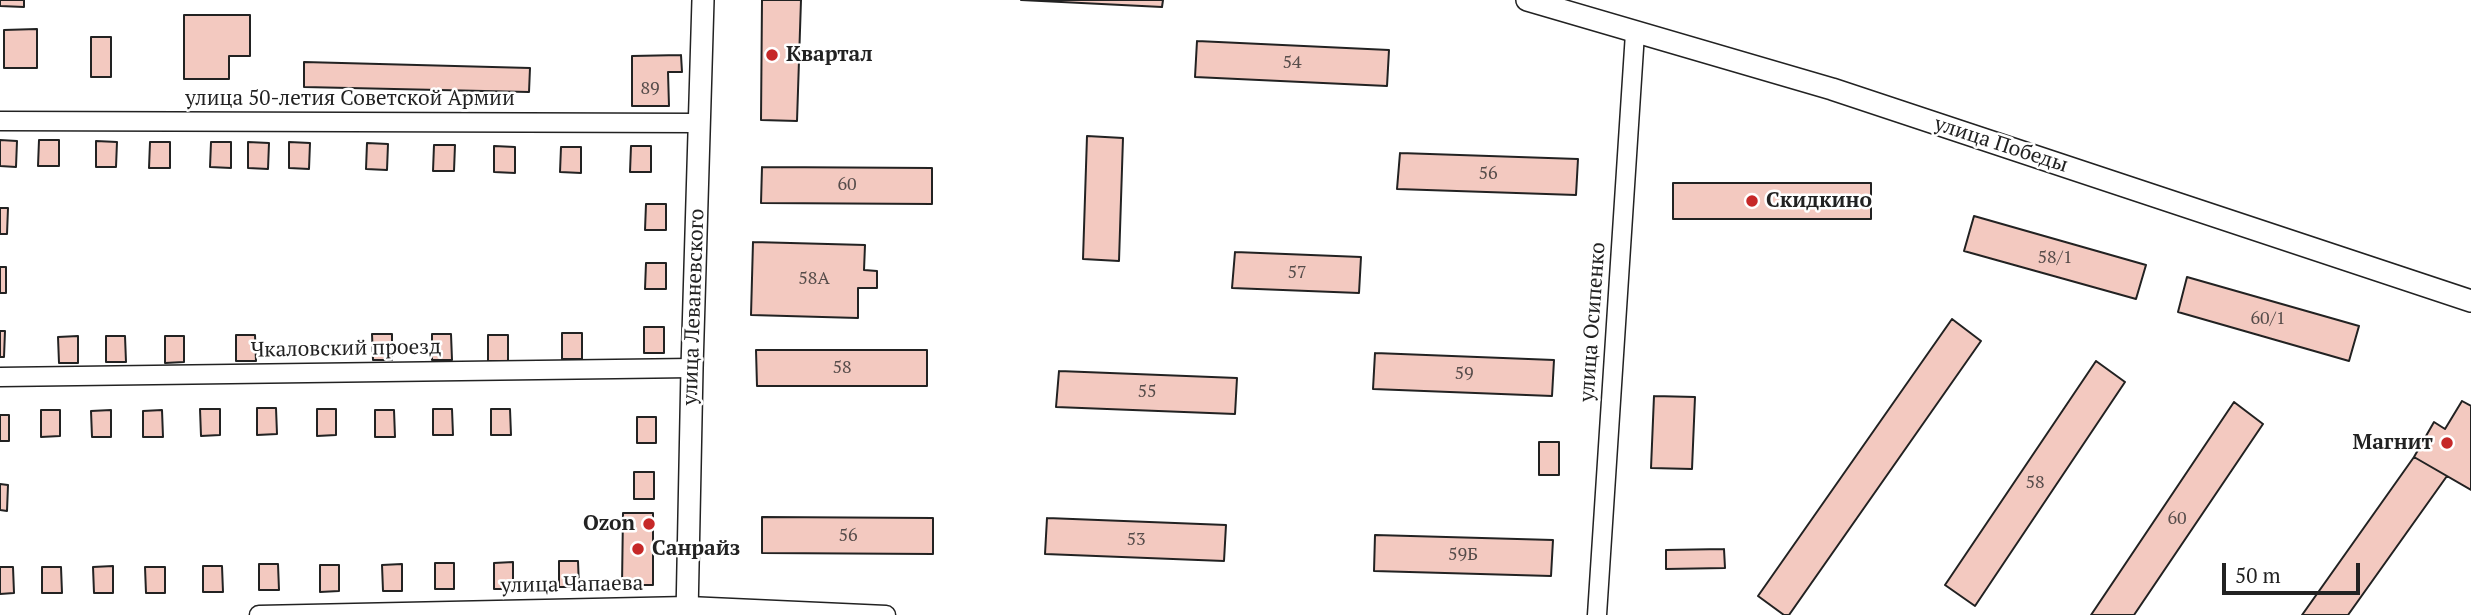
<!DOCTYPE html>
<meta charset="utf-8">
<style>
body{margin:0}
#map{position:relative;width:2471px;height:615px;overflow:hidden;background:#fff;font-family:"PT Serif",serif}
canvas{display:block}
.scale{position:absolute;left:2222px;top:563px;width:138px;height:32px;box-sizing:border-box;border:4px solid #222;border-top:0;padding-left:9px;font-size:21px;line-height:24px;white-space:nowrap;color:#222;-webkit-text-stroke:5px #fff;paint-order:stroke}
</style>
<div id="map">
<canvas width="2471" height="615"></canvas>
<div class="scale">50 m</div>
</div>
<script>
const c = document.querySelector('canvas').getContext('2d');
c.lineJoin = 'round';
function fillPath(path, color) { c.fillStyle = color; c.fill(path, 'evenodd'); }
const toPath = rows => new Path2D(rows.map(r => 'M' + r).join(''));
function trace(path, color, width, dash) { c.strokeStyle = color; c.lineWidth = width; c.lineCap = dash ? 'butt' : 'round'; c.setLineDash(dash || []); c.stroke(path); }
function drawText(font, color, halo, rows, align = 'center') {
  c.font = font + ' "PT Serif",serif'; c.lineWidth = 5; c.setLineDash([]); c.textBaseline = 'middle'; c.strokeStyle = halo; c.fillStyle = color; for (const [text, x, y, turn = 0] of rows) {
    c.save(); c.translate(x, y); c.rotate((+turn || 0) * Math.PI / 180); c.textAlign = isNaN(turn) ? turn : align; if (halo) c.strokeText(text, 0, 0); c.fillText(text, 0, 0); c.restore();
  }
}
const building = toPath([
 [0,0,24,0,24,7,0,6,0,0],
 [762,0,801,0,797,121,761,120,762,0],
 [1021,0,1163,0,1162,7,1021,0],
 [184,15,250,15,250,56,229,56,229,79,184,79,184,15],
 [37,29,37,68,4,68,4,30,37,29],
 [91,37,111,37,111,77,91,77,91,37],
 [1197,41,1389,50,1387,86,1195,77,1197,41],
 [681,55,682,72,668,72,669,106,632,106,632,56,681,55],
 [304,62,530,68,529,92,304,87,304,62],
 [1087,136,1123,138,1119,261,1083,259,1087,136],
 [0,140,17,141,16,167,0,166,0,140],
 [39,140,59,140,59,166,38,166,39,140],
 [96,141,117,142,116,167,96,167,96,141],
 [150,142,170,142,170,168,149,168,150,142],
 [211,142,231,142,231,168,210,167,211,142],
 [248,142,269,143,268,169,248,168,248,142],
 [289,142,310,143,309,169,289,168,289,142],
 [367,143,388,144,387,170,366,169,367,143],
 [434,145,455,145,454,171,433,171,434,145],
 [494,146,515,147,515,173,494,172,494,146],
 [631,146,651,146,651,172,630,172,631,146],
 [561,147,581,147,581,173,560,172,561,147],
 [1400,153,1578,159,1576,195,1397,189,1400,153],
 [762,167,932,168,932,204,761,203,762,167],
 [1673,183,1871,183,1871,219,1673,219,1673,183],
 [646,204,666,204,666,230,645,230,646,204],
 [0,208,8,208,7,234,0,234,0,208],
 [1974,216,2146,265,2136,299,1964,251,1974,216],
 [753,242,865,245,864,270,877,271,877,288,858,288,858,318,751,315,753,242],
 [1235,252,1361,257,1359,293,1232,288,1235,252],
 [646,263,666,263,666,289,645,289,646,263],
 [0,267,6,267,6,293,0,293,0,267],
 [2187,277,2359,326,2349,361,2178,312,2187,277],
 [1952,319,1981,341,1789,615,1784,615,1758,596,1952,319],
 [644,327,664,327,664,353,644,353,644,327],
 [0,331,5,331,4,357,0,357,0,331],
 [562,333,582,333,582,359,562,359,562,333],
 [372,334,392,334,392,360,373,360,372,334],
 [432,334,451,334,452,360,432,360,432,334],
 [236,335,255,335,256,361,236,361,236,335],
 [488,335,508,335,508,361,488,361,488,335],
 [78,336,78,363,59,363,58,337,78,336],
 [106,336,125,336,126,362,106,362,106,336],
 [165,336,184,336,184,362,165,363,165,336],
 [756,350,927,350,927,386,757,386,756,350],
 [1375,353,1554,360,1552,396,1373,389,1375,353],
 [2096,361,2125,382,1975,606,1945,585,2096,361],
 [1059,371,1237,378,1235,414,1056,407,1059,371],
 [1654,396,1695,397,1692,469,1651,468,1654,396],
 [2462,401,2471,406,2471,490,2414,457,2434,422,2445,429,2462,401],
 [2234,402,2263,424,2134,615,2091,615,2234,402],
 [257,408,276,408,277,434,257,435,257,408],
 [200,409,220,409,220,435,201,436,200,409],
 [317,409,336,409,336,435,317,436,317,409],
 [433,409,452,409,453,435,433,435,433,409],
 [491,409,510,409,511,435,491,435,491,409],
 [41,410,60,410,60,436,41,437,41,410],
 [111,410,111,437,92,437,91,411,111,410],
 [162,410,163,437,143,437,143,411,162,410],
 [375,410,394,410,395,437,375,437,375,410],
 [0,415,9,415,9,441,0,441,0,415],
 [637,417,656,417,656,443,637,443,637,417],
 [1539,442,1559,442,1559,475,1539,475,1539,442],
 [2414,457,2447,476,2348,615,2302,615,2414,457],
 [634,472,654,472,654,499,634,499,634,472],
 [0,484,8,485,7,511,0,510,0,484],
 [623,513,653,513,653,585,622,585,623,513],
 [762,517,933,518,933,554,762,553,762,517],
 [1047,518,1226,525,1224,561,1045,554,1047,518],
 [1375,535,1553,540,1551,576,1374,571,1375,535],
 [1724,549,1725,568,1666,569,1666,550,1724,549],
 [559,561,578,561,579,587,559,587,559,561],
 [513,562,513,589,494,589,494,563,513,562],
 [435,563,454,563,454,589,435,589,435,563],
 [259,564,278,564,279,590,259,590,259,564],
 [402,564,402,591,383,591,382,565,402,564],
 [320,565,339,565,339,591,320,592,320,565],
 [113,566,113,593,94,593,93,567,113,566],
 [203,566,222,566,223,592,203,592,203,566],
 [0,567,13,567,14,593,0,594,0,567],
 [42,567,61,567,62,593,42,593,42,567],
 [145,567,165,567,165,593,146,593,145,567]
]);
fillPath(building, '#f3c9c0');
trace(building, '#222', 2);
const minor = toPath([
 [0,121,699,123],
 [0,377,692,368],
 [259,615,688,606,886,615],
 [1597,615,1635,33]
]);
const tertiary = toPath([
 [1527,0,1832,89,2471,301],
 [687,615,692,368,703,0]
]);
trace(minor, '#222', 21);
trace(tertiary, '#222', 24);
trace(minor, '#fff', 18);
trace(tertiary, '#fff', 21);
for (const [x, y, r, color] of [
 [772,55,7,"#c62828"],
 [1752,201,7,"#c62828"],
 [2447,443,7,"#c62828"],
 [649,524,7,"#c62828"],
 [638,549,7,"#c62828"]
]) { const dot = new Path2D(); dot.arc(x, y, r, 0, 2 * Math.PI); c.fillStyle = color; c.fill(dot); trace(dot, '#fff', 2.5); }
drawText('18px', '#564c4a', null, [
 ["54",1292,63],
 ["89",650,89],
 ["56",1488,174],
 ["60",847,185],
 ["58/1",2055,258],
 ["57",1297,273],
 ["58А",814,279],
 ["60/1",2268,319],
 ["58",842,368],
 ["59",1464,374],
 ["55",1147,392],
 ["58",2035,483],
 ["60",2177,519],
 ["56",848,536],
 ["53",1136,540],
 ["59Б",1463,555]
]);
drawText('bold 21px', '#222', '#fff', [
 ["Квартал",786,55],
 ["Скидкино",1766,201],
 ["Магнит",2433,443,"right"],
 ["Ozon",635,524,"right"],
 ["Санрайз",652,549]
], 'left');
drawText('21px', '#222', '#fff', [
 ["улица 50-летия Советской Армии",350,99],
 ["улица Победы",2001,145,18],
 ["улица Леваневского",694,307,-88],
 ["улица Осипенко",1593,322,-86],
 ["Чкаловский проезд",346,349,-1],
 ["улица Чапаева",572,585,-1]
]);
</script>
